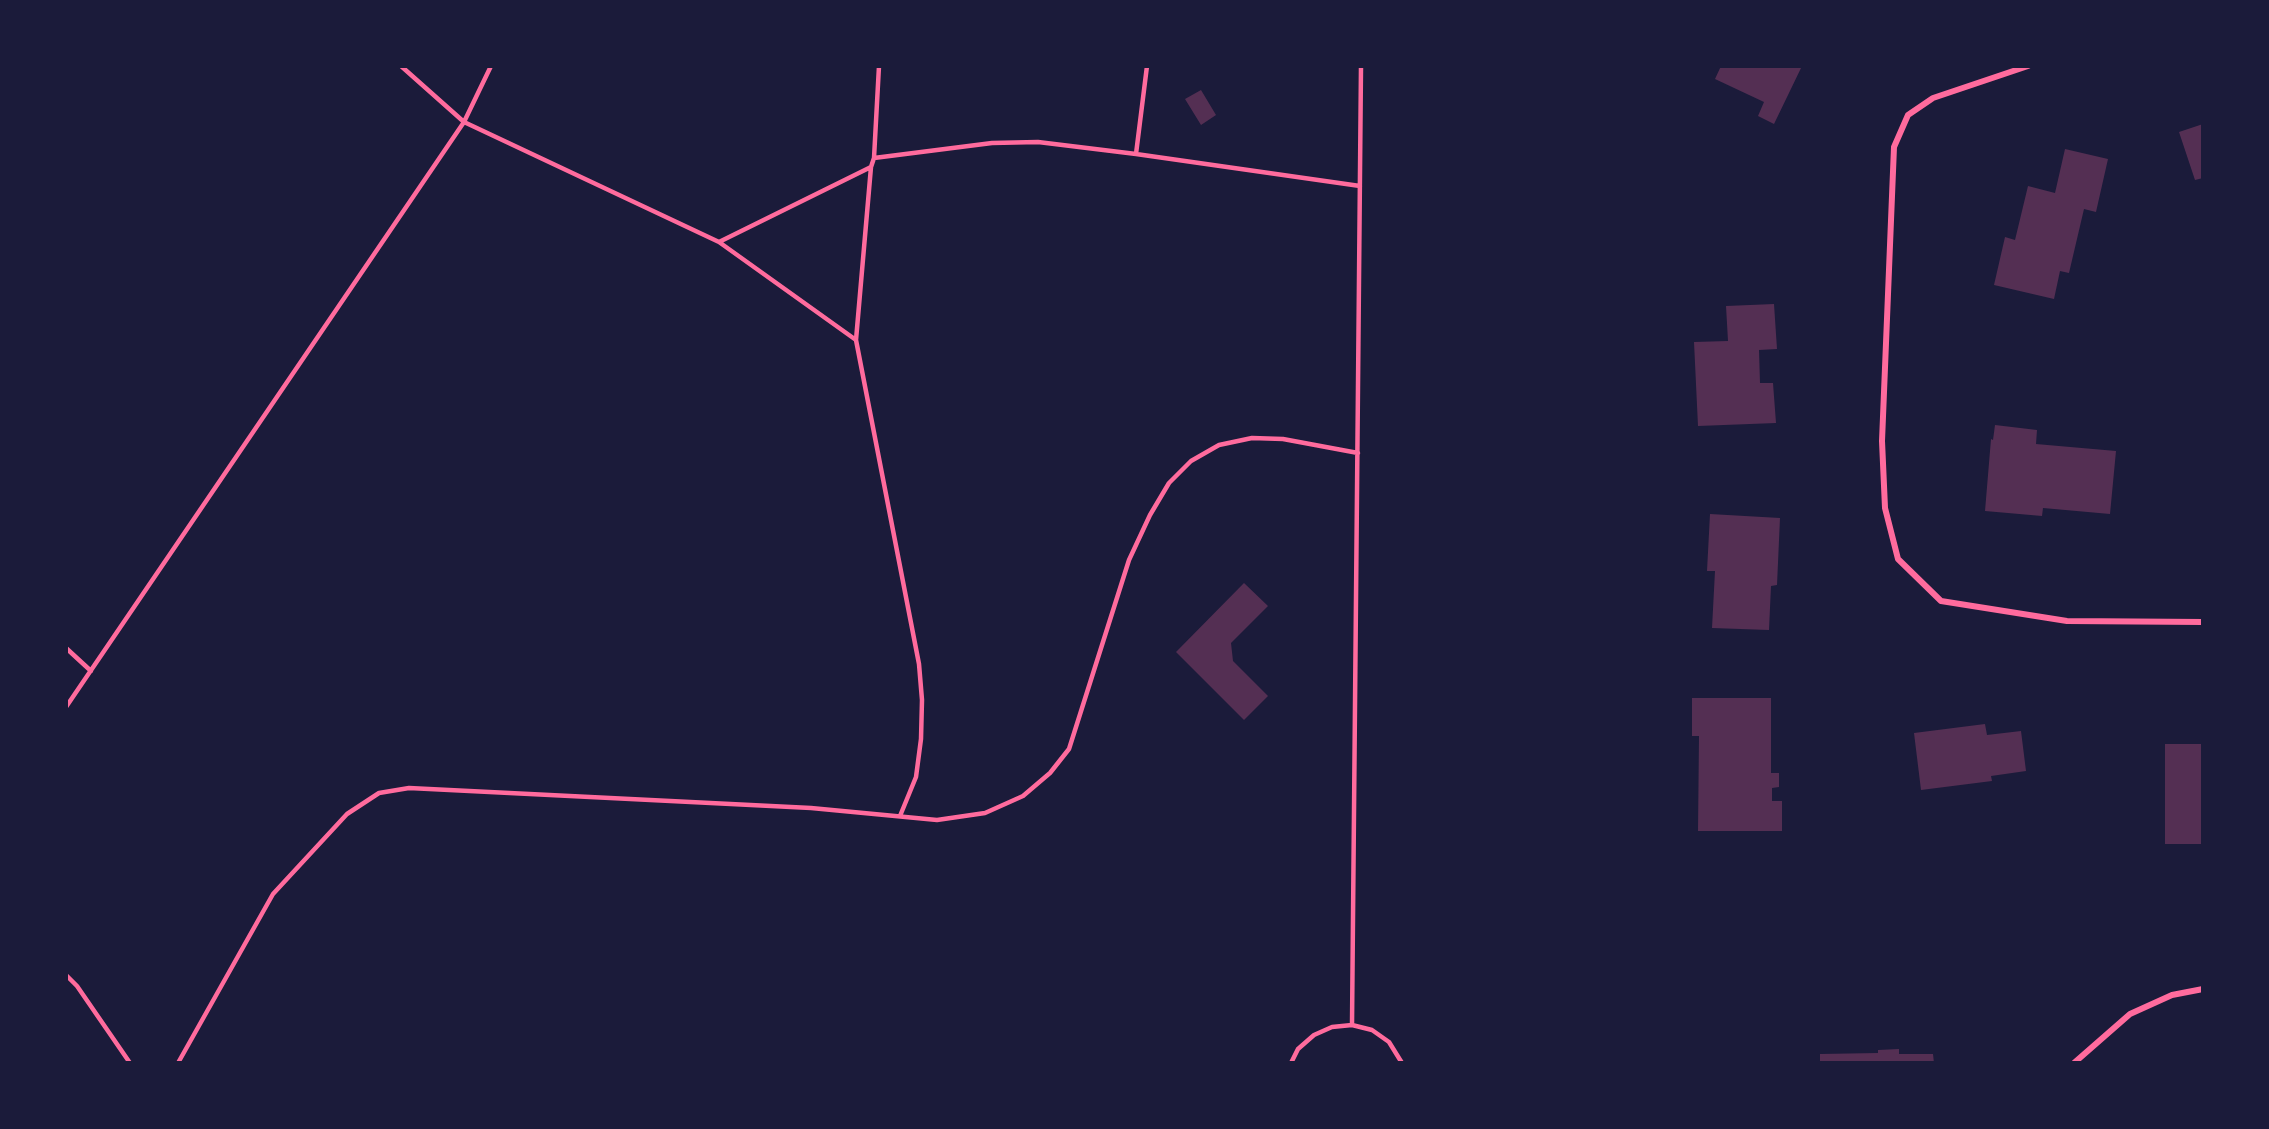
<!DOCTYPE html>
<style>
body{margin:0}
#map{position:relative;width:2269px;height:1129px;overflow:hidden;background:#1b1b3a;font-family:"Roboto Serif",serif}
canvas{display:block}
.frame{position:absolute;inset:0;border:68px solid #1b1b3a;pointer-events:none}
</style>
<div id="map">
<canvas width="2269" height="1129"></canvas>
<div class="frame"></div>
</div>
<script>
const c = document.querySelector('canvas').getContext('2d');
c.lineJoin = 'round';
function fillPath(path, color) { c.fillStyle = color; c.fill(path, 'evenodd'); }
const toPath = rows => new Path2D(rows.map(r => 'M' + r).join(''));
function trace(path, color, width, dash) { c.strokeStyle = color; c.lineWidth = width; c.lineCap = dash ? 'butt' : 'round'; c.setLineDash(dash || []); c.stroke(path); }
fillPath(toPath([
 [1721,66,1802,66,1774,124,1758,116,1764,102,1715,79],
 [1201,90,1216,115,1201,125,1185,99],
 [2203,124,2203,178,2195,180,2179,132],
 [2065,149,2108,159,2096,212,2084,209,2069,273,2060,271,2054,299,1994,285,2005,237,2015,240,2028,186,2055,193],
 [1774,304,1777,349,1759,350,1760,383,1773,383,1776,423,1698,426,1694,342,1728,341,1726,306],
 [1995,425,2037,430,2036,444,2116,451,2110,514,2043,508,2042,516,1985,511,1991,439,1993,440],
 [1710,514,1780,518,1777,585,1771,586,1769,630,1712,628,1715,571,1707,571],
 [1244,583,1268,606,1231,643,1233,661,1268,696,1244,720,1176,652],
 [1692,698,1771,698,1771,773,1779,773,1779,787,1772,788,1772,801,1782,801,1782,831,1698,831,1699,736,1692,736],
 [1985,724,1987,735,2021,731,2026,771,1991,776,1992,781,1921,790,1914,733],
 [2165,744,2203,744,2203,844,2165,844],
 [1899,1049,1899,1054,1933,1054,1934,1063,1820,1063,1820,1054,1878,1053,1878,1050]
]), '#542f53');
trace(toPath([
 [491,66,464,122,719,242],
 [1147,66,1136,154,1360,186],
 [874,158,992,143,1038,142,1136,154],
 [871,167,719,242,856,340,871,167,874,158,879,66],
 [856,340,919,664,922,700,921,739,916,777,900,816],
 [66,648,91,671],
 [66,707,464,122,401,66],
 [66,975,77,986,130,1063],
 [1352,1025,1361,66],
 [178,1063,273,894,347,814,379,793,409,788,811,808,937,820,985,813,1023,796,1050,773,1069,749,1129,560,1150,515,1169,483,1191,461,1219,445,1252,438,1283,439,1358,453],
 [1291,1063,1298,1049,1314,1035,1332,1027,1352,1025,1372,1030,1389,1042,1402,1063]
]), '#ff6b9d', 4.5);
trace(toPath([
 [2028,66,1933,98,1908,115,1894,147,1882,441,1885,508,1898,559,1941,601,2067,621,2203,622],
 [2074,1063,2130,1014,2172,995,2203,989]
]), '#ff6b9d', 6);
</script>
